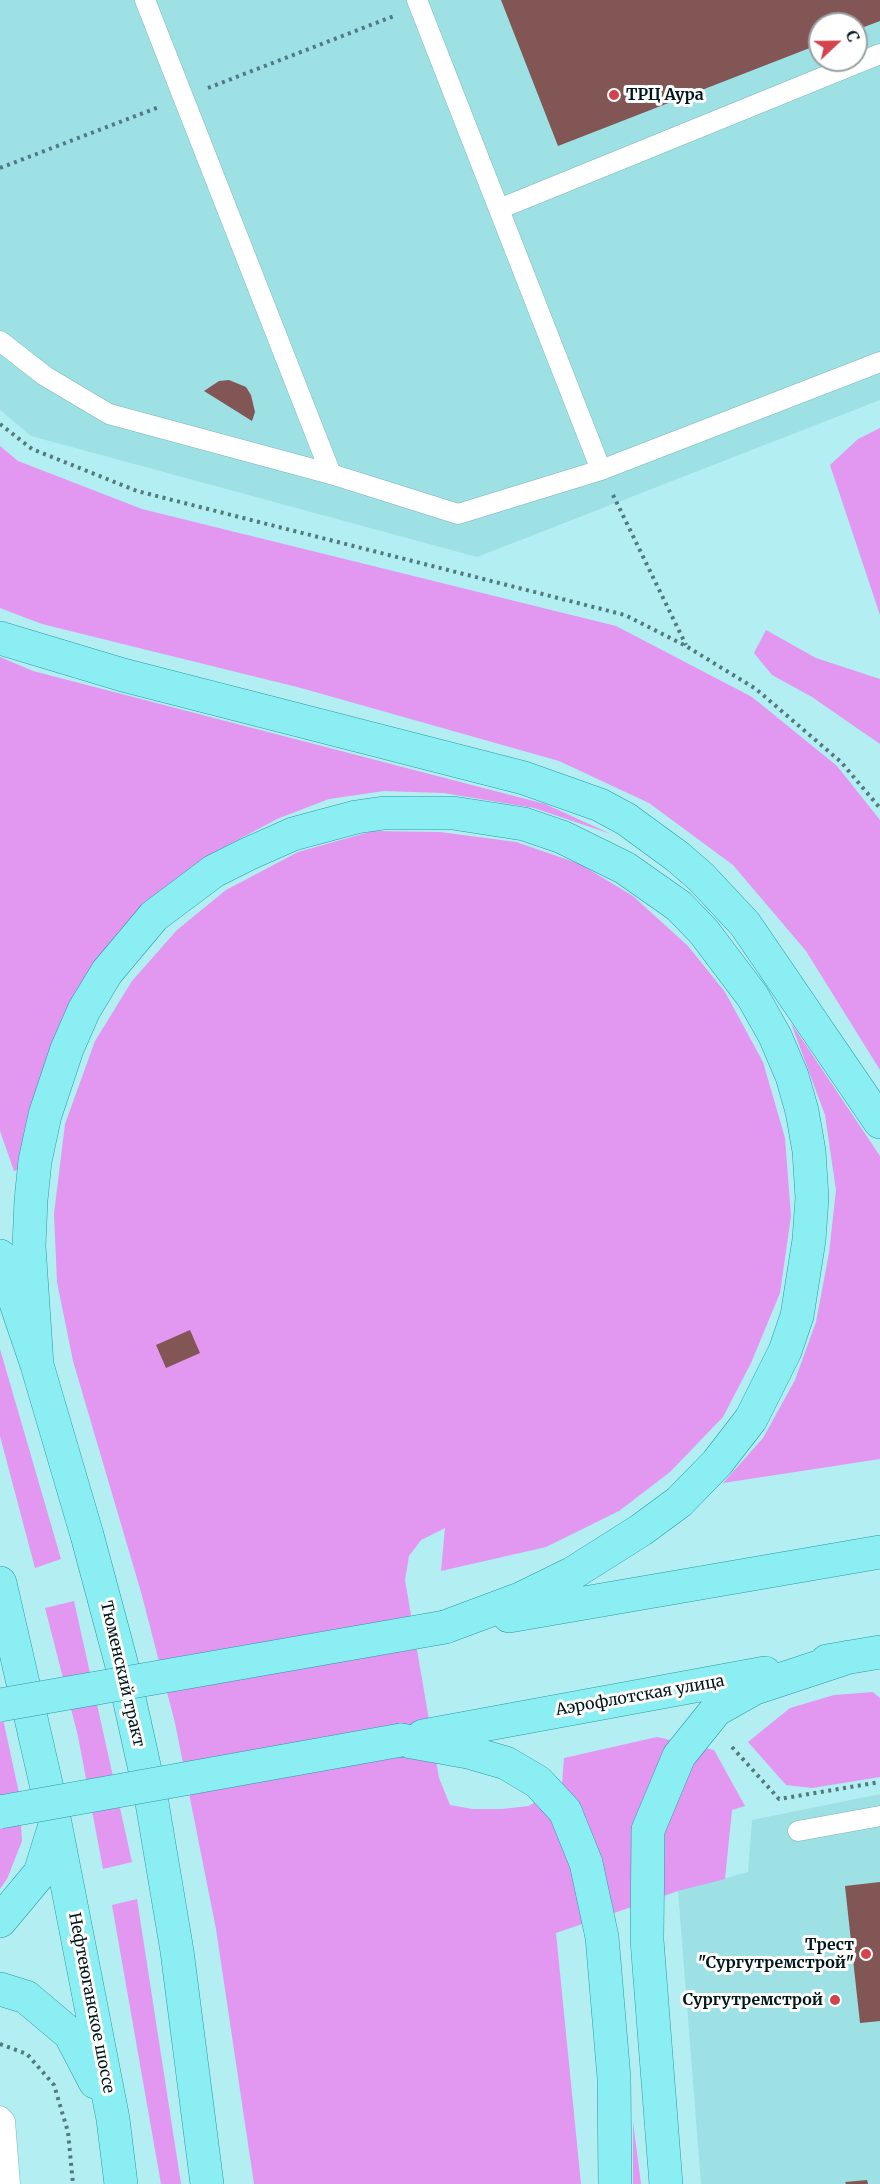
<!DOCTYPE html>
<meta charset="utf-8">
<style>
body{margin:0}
#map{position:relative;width:880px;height:2184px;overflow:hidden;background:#b3eef2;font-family:Merriweather,serif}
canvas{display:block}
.north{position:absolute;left:808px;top:12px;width:60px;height:60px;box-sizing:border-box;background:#fff;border:2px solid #99a2a3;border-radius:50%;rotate:68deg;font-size:16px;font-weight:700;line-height:24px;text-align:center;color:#011719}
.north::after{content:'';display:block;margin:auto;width:21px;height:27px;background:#d3434d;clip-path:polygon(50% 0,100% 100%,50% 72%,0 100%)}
</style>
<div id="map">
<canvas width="880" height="2184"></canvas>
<div class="north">С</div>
</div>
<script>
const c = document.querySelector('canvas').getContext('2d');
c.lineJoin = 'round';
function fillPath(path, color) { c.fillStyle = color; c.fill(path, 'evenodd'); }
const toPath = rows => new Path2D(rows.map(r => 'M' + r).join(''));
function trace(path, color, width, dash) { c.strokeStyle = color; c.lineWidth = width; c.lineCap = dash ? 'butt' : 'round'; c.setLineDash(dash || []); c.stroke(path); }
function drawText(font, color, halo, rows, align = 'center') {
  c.font = font + ' Merriweather,serif'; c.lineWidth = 6; c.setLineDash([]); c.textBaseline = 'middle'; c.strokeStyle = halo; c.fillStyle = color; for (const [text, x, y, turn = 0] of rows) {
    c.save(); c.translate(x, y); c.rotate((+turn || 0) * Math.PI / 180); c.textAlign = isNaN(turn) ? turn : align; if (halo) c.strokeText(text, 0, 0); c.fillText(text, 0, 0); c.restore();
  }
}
fillPath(toPath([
 [0,0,880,0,880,400,477,557,31,436,0,410],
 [820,24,856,24,856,60,820,60],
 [880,1794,880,2184,701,2184,678,1891,748,1872,752,1820]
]), '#9de1e5');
fillPath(toPath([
 [880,428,880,615,830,465,858,439],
 [0,446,18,461,142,509,616,626,752,697,837,766,880,820,880,1070,806,951,733,865,649,803,559,761,301,688,42,624,0,608],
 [766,630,816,658,880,679,880,744,812,697,772,675,754,653],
 [0,657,33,671,545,804,611,834,534,808,444,793,384,791,329,799,277,819,211,854,145,902,103,952,21,1169,14,1171,0,1131],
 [373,831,440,832,516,842,580,864,633,896,688,946,725,992,763,1062,785,1138,791,1216,780,1293,751,1363,723,1417,670,1472,619,1511,546,1547,441,1571,445,1528,421,1540,409,1556,405,1580,439,1778,450,1805,472,1809,502,1809,529,1806,562,1784,564,1758,657,1737,714,1750,745,1806,732,1810,725,1879,678,1891,556,1933,581,2184,254,2184,216,1929,175,1723,141,1592,73,1361,57,1282,54,1214,65,1124,95,1041,132,981,177,930,226,890,298,852],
 [791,1023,880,1156,880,1459,723,1483,763,1438,795,1380,816,1322,829,1253,836,1190,825,1115],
 [0,1349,61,1559,35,1568,0,1436],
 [74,1601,132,1862,103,1869,78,1736,45,1608],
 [873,1692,880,1698,880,1777,812,1788,786,1785,748,1742,790,1708,834,1695],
 [0,1705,19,1793,22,1841,7,1879,0,1889],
 [137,1899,181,2184,161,2184,112,1905],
 [633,2122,641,2184,633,2184]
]), '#e297f1');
fillPath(toPath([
 [501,0,880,0,880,21,856,30,856,24,820,24,820,44,558,146],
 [229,380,246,387,251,395,255,412,252,421,204,391,219,381],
 [190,1330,200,1353,166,1368,156,1345],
 [880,1882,880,2021,860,2023,845,1886],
 [867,2180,868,2184,846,2184,845,2182]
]), '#825655');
const service = toPath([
 [145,0,331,474],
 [417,0,601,470],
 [499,209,880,54],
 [0,341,45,376,109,414,331,474,458,514,601,470,880,362],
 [798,1831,880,1816],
 [0,2116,5,2121,10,2184]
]);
const primary = toPath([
 [0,638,123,675,524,778,600,805,626,819,678,857,701,877,745,924,880,1122],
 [0,1256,37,1365,87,1535,121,1662,151,1797,177,1951,207,2184],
 [37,1365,29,1246,31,1200,35,1161,45,1115,67,1049,84,1010,107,972,154,916,214,871,248,854,293,834,356,817,384,813,453,813,524,824,562,837,625,868,679,906,704,932,753,997,775,1036,792,1076,802,1111,809,1151,812,1198,809,1240,797,1316,785,1351,751,1419,717,1463,679,1502,641,1530,573,1573,520,1599,445,1627],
 [0,1583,55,1823,113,2119,121,2184],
 [509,1616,880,1552],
 [827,1661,880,1652],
 [423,1736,765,1673],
 [401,1740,468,1752,506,1763,538,1782,565,1811,586,1863,602,1937,614,2078,615,2184],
 [0,1921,40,1873,54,1828],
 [0,1989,26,1997,70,2034,95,2082],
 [666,2184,647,1940,648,1830,679,1756,716,1710,755,1688,849,1657]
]);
trace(service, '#7bb4b8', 21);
trace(primary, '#299ba2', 34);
trace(toPath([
 [208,88,394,16],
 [0,168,159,107],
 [0,424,32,449,137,491,625,615,686,646,756,689,841,762,880,808],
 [613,495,686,645],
 [732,1747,779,1799,880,1782],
 [0,2044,27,2054,54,2085,68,2132,73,2184]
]), '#52797c', 4, [3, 4.5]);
trace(service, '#fff', 20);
trace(primary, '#8beef3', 33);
const primaryBridge = toPath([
 [0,1705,445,1627],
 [0,1812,401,1740]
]);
trace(primaryBridge, '#299ba2', 34, []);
trace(primaryBridge, '#8beef3', 33);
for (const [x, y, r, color] of [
 [614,95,6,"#d3434d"],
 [866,1954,6,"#d3434d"],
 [835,2000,6,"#d3434d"]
]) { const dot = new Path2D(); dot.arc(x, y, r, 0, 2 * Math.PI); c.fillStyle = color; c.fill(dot); trace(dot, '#fff', 2); }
drawText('bold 16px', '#011719', '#fff', [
 ["ТРЦ Аура",626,95,"left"],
 ["Трест",854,1945],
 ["\"Сургутремстрой\"",854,1963],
 ["Сургутремстрой",823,2000]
], 'right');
drawText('16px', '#011719', '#fff', [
 ["Тюменский тракт",122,1674,77],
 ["Аэрофлотская улица",640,1696,-10],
 ["Нефтеюганское шоссе",91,2003,79]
]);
</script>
